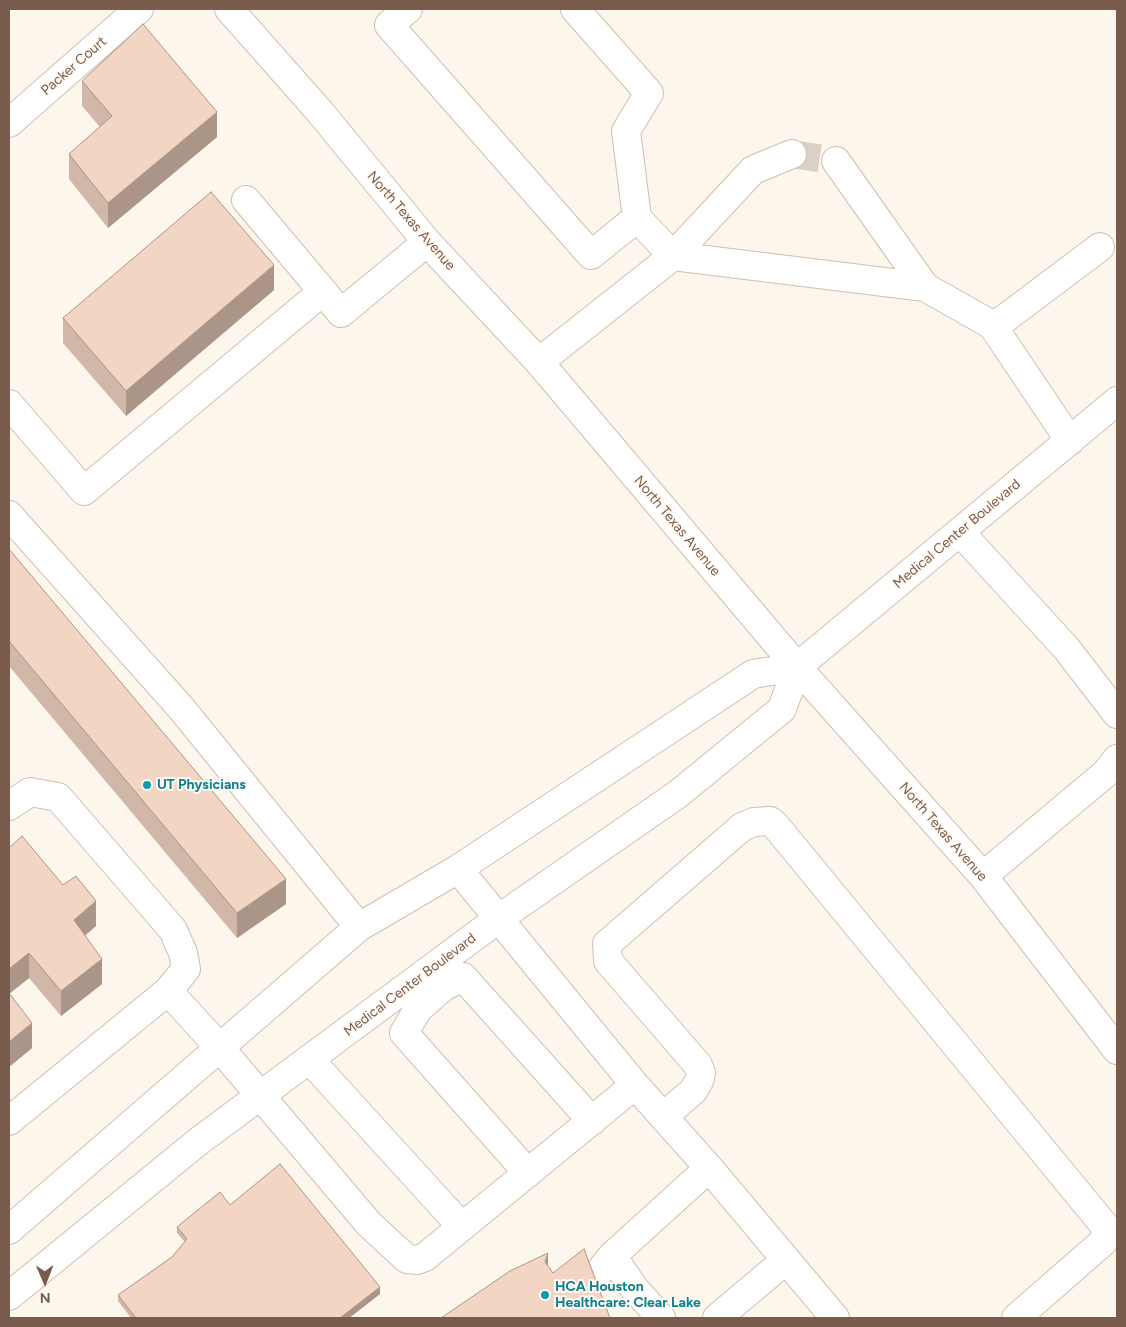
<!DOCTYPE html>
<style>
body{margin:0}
#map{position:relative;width:1126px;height:1327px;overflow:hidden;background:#fdf6ec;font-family:Figtree,sans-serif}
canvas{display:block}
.frame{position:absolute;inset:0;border:10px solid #7a5c4d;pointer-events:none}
.north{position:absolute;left:20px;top:1257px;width:50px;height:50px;-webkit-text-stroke:4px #fffaf3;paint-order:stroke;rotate:179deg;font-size:14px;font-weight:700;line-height:20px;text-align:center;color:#7a5c4d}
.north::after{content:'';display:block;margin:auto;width:18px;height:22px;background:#7a5c4d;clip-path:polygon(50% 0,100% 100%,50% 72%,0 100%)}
</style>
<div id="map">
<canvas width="1126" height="1327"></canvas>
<div class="frame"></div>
<div class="north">N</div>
</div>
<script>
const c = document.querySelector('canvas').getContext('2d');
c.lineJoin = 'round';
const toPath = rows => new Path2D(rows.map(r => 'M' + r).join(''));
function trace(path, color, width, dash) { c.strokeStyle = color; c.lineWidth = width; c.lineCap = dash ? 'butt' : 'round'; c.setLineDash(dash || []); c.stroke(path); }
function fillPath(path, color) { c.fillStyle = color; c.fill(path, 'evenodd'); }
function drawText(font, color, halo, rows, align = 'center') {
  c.font = font + ' Figtree,sans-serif'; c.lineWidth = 4; c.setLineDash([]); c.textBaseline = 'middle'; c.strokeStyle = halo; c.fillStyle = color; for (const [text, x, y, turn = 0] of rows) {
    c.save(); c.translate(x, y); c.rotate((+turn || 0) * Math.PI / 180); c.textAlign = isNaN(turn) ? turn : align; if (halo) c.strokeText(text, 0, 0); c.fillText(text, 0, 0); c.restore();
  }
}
trace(toPath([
 [792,154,836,161]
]), '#dcd0c4', 28, [28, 14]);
const minor = toPath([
 [229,9,320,112,427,242,539,362,797,667,983,876,1117,1050],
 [408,9,389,25,591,255,637,218],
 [575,9,649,93,626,131,637,218,673,256,925,287,992,325,1070,441],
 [9,123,139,9],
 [836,161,925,287],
 [246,200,341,313,427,242],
 [992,325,1003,320,1100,247],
 [539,362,673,256,753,170,792,154],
 [9,404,84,491,322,292],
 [9,515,181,708,359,927],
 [960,532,1066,648,1117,714],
 [9,806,30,792,58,797,173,930,183,953,186,969,168,991,9,1121],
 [458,869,635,1085,709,1168,835,1318],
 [983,876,1106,773,1117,759],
 [168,991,220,1048,369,1224,407,1259,417,1260,425,1257,635,1085],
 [309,1059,462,1227],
 [664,1116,693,1091,699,1081,701,1073,698,1065,608,961,607,944,742,827,754,822,770,821,775,825,1104,1225,1106,1233,1103,1242,1016,1318],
 [528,1173,404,1033,418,1009,443,987,463,977,592,1121],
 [9,1230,359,927,458,869,753,674,797,667],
 [591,1282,612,1256],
 [9,1296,199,1141,498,919,678,794,782,709,797,667,1117,401],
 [661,1318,634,1288,612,1256,709,1168],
 [717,1318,786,1260]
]);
trace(minor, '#d1beb0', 30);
trace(minor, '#fff', 28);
fillPath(toPath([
 [82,81,217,137,108,228,69,179,69,154,100,127,82,106],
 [274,290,126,416,63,343,63,318],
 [9,549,286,904,237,938,9,666],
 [9,848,96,926,85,935,102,984,61,1016,29,978,9,994,32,1048,9,1067],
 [230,1205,380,1294,349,1318,131,1318,118,1301,118,1295,172,1257,185,1242,177,1233,177,1227]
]), '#d1b7a8');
fillPath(toPath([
 [217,112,217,137,108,228,108,203],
 [274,265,274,290,126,416,126,391],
 [286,879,286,904,237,938,237,913],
 [96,901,96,926,74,945,74,920],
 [29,953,29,978,9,994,9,969],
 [102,959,102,984,61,1016,61,991],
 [32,1023,32,1048,9,1067,9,1042],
 [548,1253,548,1266,545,1262],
 [380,1287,380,1294,349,1318,340,1318]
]), '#aa9588');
const building = toPath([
 [143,24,217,112,108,203,69,154,112,116,82,81,143,24],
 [211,192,274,265,126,391,63,318,211,192],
 [9,549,286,879,237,913,9,641,9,549],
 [22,836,63,885,76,876,96,901,74,920,102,959,61,991,29,953,9,969,9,848,22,836],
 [9,993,32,1023,9,1042,9,993],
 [280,1164,380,1287,340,1318,136,1318,118,1295,172,1257,187,1239,177,1227,220,1192,230,1205,280,1164],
 [584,1249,610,1318,441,1318,510,1271,548,1253,545,1262,553,1273,584,1249]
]);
fillPath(building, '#f3d5c3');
trace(building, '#aa9588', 1);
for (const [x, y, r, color] of [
 [147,785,5,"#0f9aa8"],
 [545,1295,5,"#0f9aa8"]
]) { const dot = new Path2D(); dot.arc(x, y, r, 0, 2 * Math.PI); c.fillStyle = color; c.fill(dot); trace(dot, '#fffaf3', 2); }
drawText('14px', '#7a5c4d', '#fffaf3', [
 ["Packer Court",74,66,-41],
 ["North Texas Avenue",411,221,49],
 ["North Texas Avenue",677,526,50],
 ["Medical Center Boulevard",957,534,-40],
 ["North Texas Avenue",943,832,49],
 ["Medical Center Boulevard",410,985,-37]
]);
drawText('bold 14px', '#0d838f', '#fffaf3', [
 ["UT Physicians",157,785],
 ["HCA Houston",555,1287],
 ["Healthcare: Clear Lake",555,1303]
], 'left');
</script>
